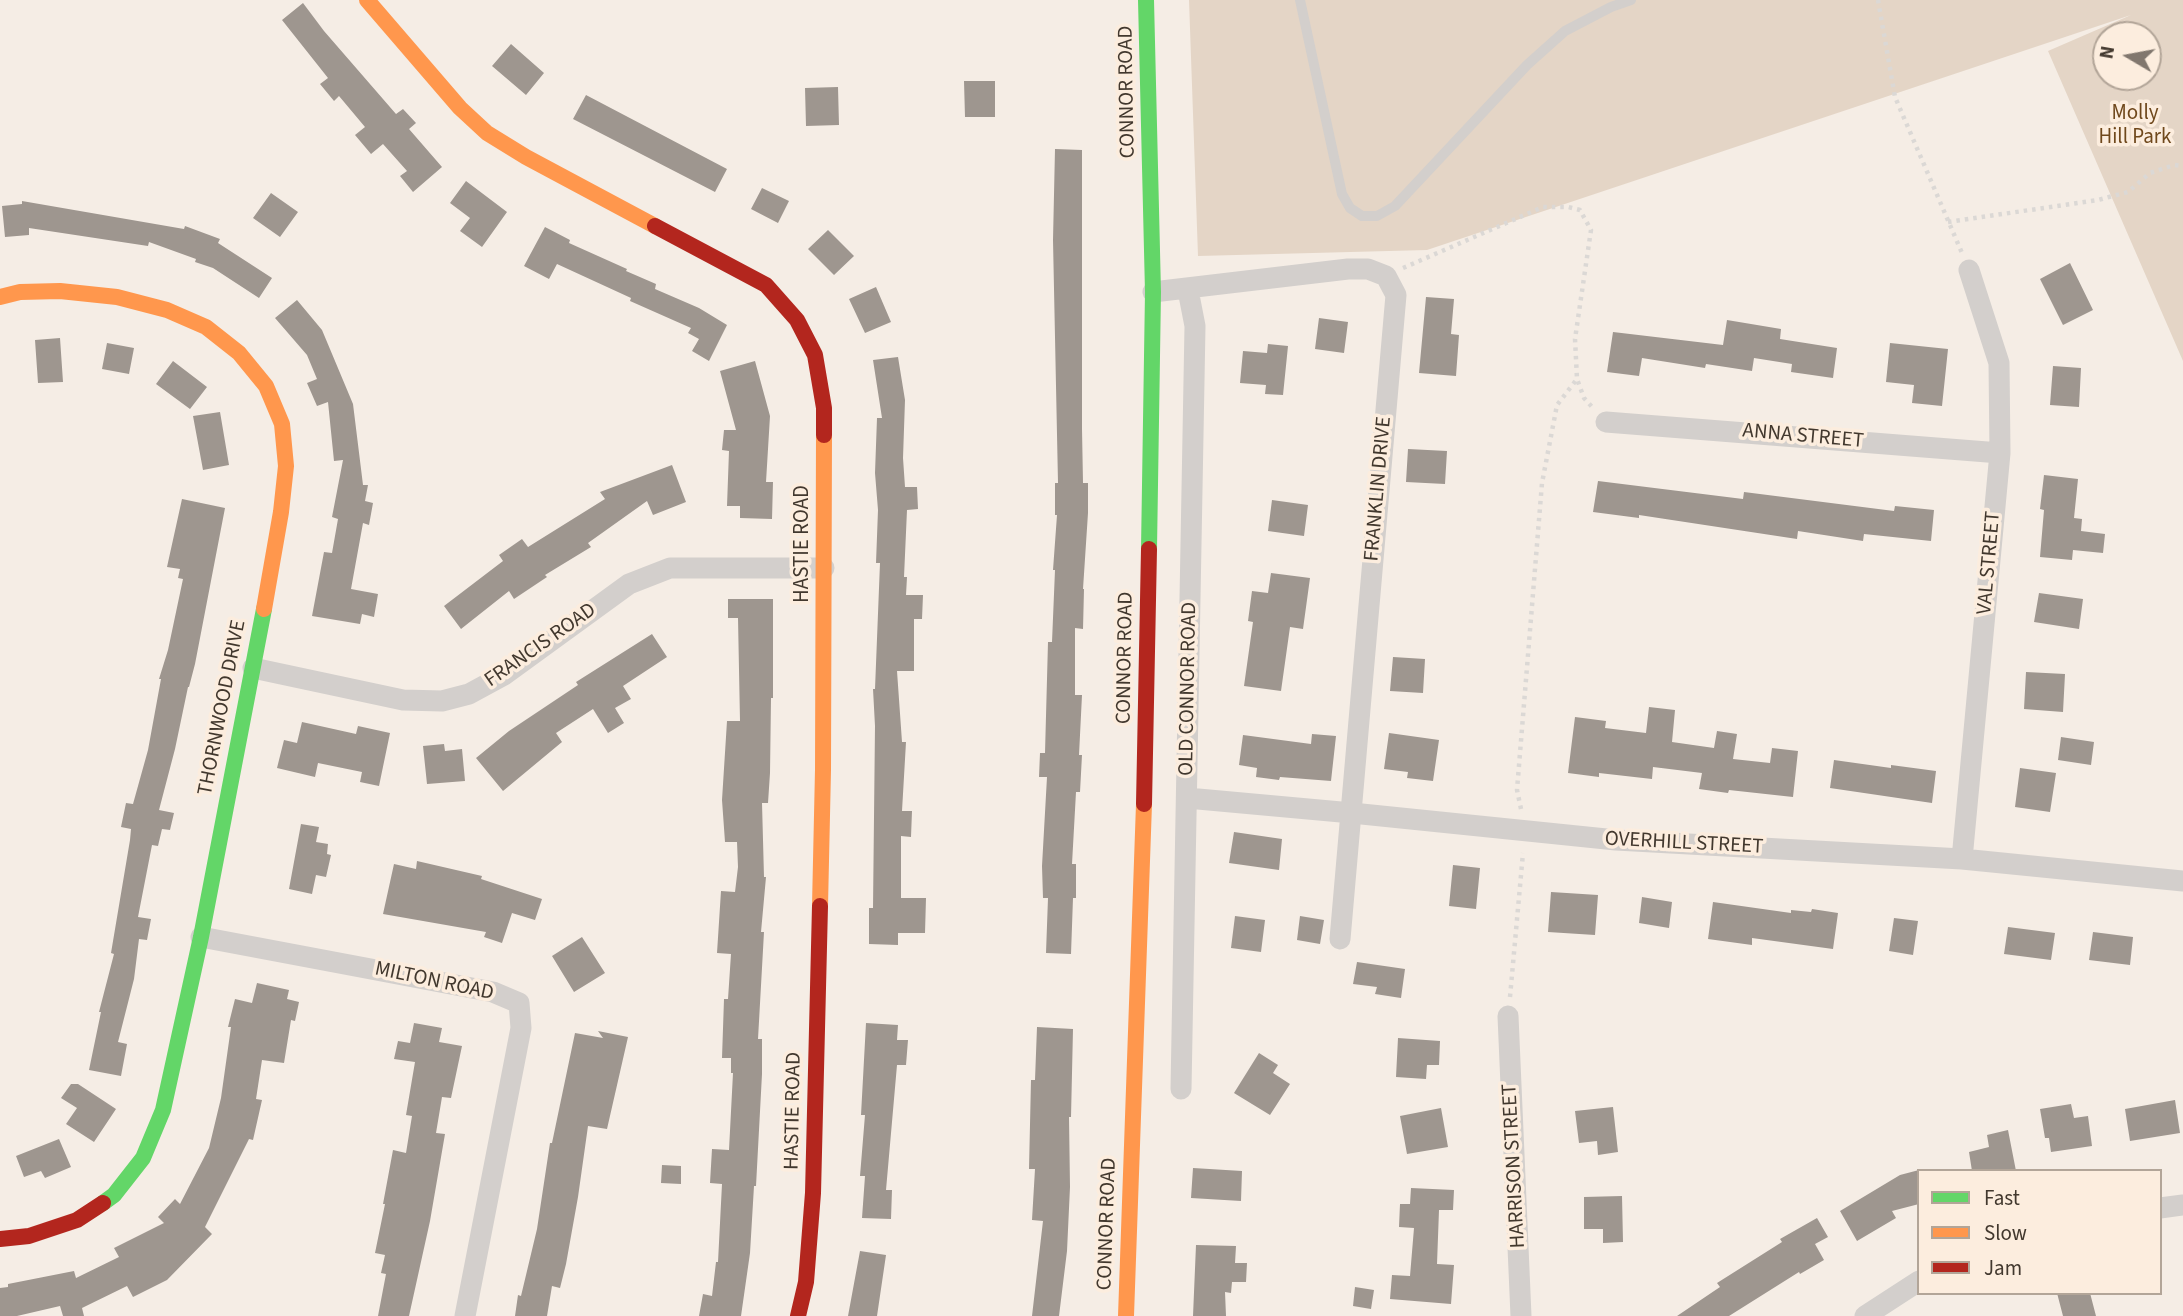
<!DOCTYPE html>
<style>
body{margin:0}
#map{position:relative;width:2183px;height:1316px;overflow:hidden;background:#f5ede5;font-family:"Source Sans 3",sans-serif}
canvas{display:block}
.legend{position:absolute;left:1917px;top:1169px;width:245px;height:126px;box-sizing:border-box;background:#fcedde;border:2px solid #b2a598;margin:0;padding:9px 12px;list-style:none;font-size:21px;color:#42382e}
.legend li{display:flex;align-items:center;gap:14px;height:35px}
.legend b{width:35px;border:2px solid #b2a598}
.north{position:absolute;left:2092px;top:21px;width:70px;height:70px;box-sizing:border-box;background:#fcedde;border:2px solid #b2a598;border-radius:50%;rotate:280deg;font-size:19px;font-weight:700;line-height:28px;text-align:center;color:#42382e}
.north::after{content:'';display:block;margin:auto;width:24px;height:32px;background:#81776e;clip-path:polygon(50% 0,100% 100%,50% 72%,0 100%)}
</style>
<div id="map">
<canvas width="2183" height="1316"></canvas>
<ul class="legend">
<li><b style="height:9px;background:#63d668"></b>Fast</li>
<li><b style="height:9px;background:#ff974d"></b>Slow</li>
<li><b style="height:9px;background:#b3261e"></b>Jam</li>
</ul>
<div class="north">N</div>
</div>
<script>
const c = document.querySelector('canvas').getContext('2d');
c.lineJoin = 'round';
function fillPath(path, color) { c.fillStyle = color; c.fill(path, 'evenodd'); }
const toPath = rows => new Path2D(rows.map(r => 'M' + r).join(''));
function trace(path, color, width, dash) { c.strokeStyle = color; c.lineWidth = width; c.lineCap = dash ? 'butt' : 'round'; c.setLineDash(dash || []); c.stroke(path); }
function drawText(font, color, halo, rows, align = 'center') {
  c.font = font + ' "Source Sans 3",sans-serif'; c.lineWidth = 7; c.setLineDash([]); c.textBaseline = 'middle'; c.strokeStyle = halo; c.fillStyle = color; for (const [text, x, y, turn = 0] of rows) {
    c.save(); c.translate(x, y); c.rotate((+turn || 0) * Math.PI / 180); c.textAlign = isNaN(turn) ? turn : align; if (halo) c.strokeText(text, 0, 0); c.fillText(text, 0, 0); c.restore();
  }
}
fillPath(toPath([
 [1189,0,2183,0,2183,361,2048,51,2131,15,1427,250,1198,256],
 [2106,35,2148,35,2148,77,2106,77]
]), '#e4d5c6');
fillPath(toPath([
 [303,3,324,31,396,114,403,109,416,123,409,129,442,167,413,192,400,176,407,171,383,144,371,154,355,135,365,127,339,96,334,101,320,84,328,78,282,20],
 [511,44,544,73,526,95,492,66],
 [964,81,995,81,995,117,965,117],
 [838,87,839,125,806,126,805,88],
 [586,95,727,169,715,192,573,119],
 [1055,149,1082,150,1082,429,1083,483,1088,483,1088,513,1083,589,1084,589,1083,629,1075,628,1075,695,1082,695,1079,755,1082,755,1080,792,1076,792,1072,864,1076,864,1076,898,1073,898,1071,954,1046,953,1048,898,1043,898,1042,866,1047,777,1039,777,1040,753,1045,753,1048,642,1052,642,1055,570,1053,570,1057,515,1055,515,1055,483,1058,483,1053,240],
 [466,181,507,212,482,247,460,231,470,218,450,203],
 [762,188,789,201,778,223,751,209],
 [271,193,298,212,280,237,253,218],
 [22,201,184,229,185,226,220,239,218,243,272,278,259,298,213,268,195,262,196,259,149,242,148,246,29,228,29,235,5,237,2,206,22,204],
 [545,227,570,240,569,243,627,269,626,271,656,284,655,289,699,308,727,325,709,361,692,351,699,339,688,333,691,328,630,301,631,298,557,264,549,279,524,266],
 [828,230,854,256,834,275,808,249],
 [2070,263,2093,310,2063,325,2040,279],
 [876,287,891,322,865,333,849,299],
 [1426,297,1454,299,1451,334,1459,335,1456,376,1419,373],
 [297,300,322,330,353,404,363,485,368,485,365,501,373,503,369,525,363,523,351,589,378,594,374,617,362,614,360,624,312,616,324,552,332,553,338,519,332,517,343,460,334,461,328,402,317,406,307,383,317,379,307,355,275,318],
 [1319,318,1348,322,1344,353,1315,349],
 [1727,320,1781,329,1780,339,1837,348,1833,378,1791,372,1792,364,1754,358,1752,371,1706,364,1705,368,1642,358,1639,376,1607,372,1613,332,1723,345],
 [60,338,63,382,38,383,35,340],
 [107,343,134,348,129,374,102,369],
 [1890,343,1948,349,1942,406,1912,403,1914,385,1886,382],
 [1268,344,1288,346,1283,395,1265,394,1266,385,1240,383,1243,351,1267,353],
 [898,357,905,400,903,458,905,487,917,487,918,509,907,510,904,577,907,577,906,595,923,595,922,619,914,619,914,671,897,671,902,742,906,742,902,811,912,811,911,837,901,836,901,898,926,898,925,933,898,933,898,945,869,944,869,908,873,908,875,726,873,689,875,689,880,563,876,563,878,510,875,473,877,418,882,418,873,360],
 [173,361,207,387,190,409,156,384],
 [755,361,770,416,766,482,773,482,772,519,740,518,740,506,727,506,729,451,722,450,724,430,736,430,720,371],
 [2053,366,2081,368,2079,407,2050,405],
 [220,412,229,465,203,470,193,416],
 [1408,449,1447,451,1445,484,1406,482],
 [672,465,686,502,653,515,647,501,588,543,591,547,545,575,547,577,514,599,509,591,461,629,444,606,503,561,499,555,522,539,528,547,605,499,600,492],
 [2044,475,2078,479,2074,518,2082,519,2081,531,2105,534,2103,553,2073,550,2072,560,2040,557,2044,510,2040,509],
 [1598,481,1743,499,1744,492,1894,511,1895,506,1934,510,1931,541,1864,534,1863,541,1798,531,1797,539,1639,515,1639,518,1593,512],
 [182,499,225,508,195,664,189,687,188,687,175,749,159,810,174,813,170,830,162,829,158,846,152,845,138,917,151,919,147,940,139,939,134,979,118,1042,127,1044,121,1076,89,1070,101,1012,99,1012,114,954,111,953,130,840,131,829,121,827,126,803,133,804,148,750,161,679,159,679,168,650,183,579,178,578,180,569,167,567],
 [1272,500,1308,505,1304,536,1268,531],
 [1271,573,1310,578,1303,629,1290,627,1281,691,1244,686,1253,622,1248,621,1252,591,1268,593],
 [2039,593,2083,599,2079,629,2034,622],
 [728,599,773,599,773,698,771,698,770,773,768,803,762,803,764,877,766,877,761,932,764,932,758,1039,762,1039,762,1074,756,1186,754,1186,750,1253,741,1316,699,1316,703,1294,712,1296,716,1262,718,1262,722,1184,710,1183,712,1149,729,1150,733,1073,731,1073,731,1058,722,1058,724,999,728,999,731,954,717,953,721,891,735,892,738,867,737,842,725,842,722,800,727,721,740,721,738,618,728,618],
 [652,634,667,657,623,686,631,699,615,708,624,723,608,733,593,709,556,733,562,742,503,791,476,758,509,731,578,685,576,682],
 [1393,657,1425,659,1423,693,1390,691],
 [2026,672,2065,674,2063,712,2024,709],
 [1649,707,1675,710,1672,742,1714,748,1717,731,1737,734,1733,759,1770,763,1772,748,1798,751,1793,797,1729,790,1728,793,1699,789,1702,773,1653,767,1652,779,1599,773,1599,777,1568,773,1575,717,1606,721,1605,728,1646,733],
 [302,722,356,734,358,726,390,733,379,786,360,782,362,772,318,763,315,777,277,768,284,740,297,743],
 [1389,733,1439,740,1433,781,1407,778,1408,772,1384,769],
 [1312,734,1336,736,1331,781,1280,777,1279,780,1256,777,1257,768,1239,765,1243,735,1311,744],
 [2061,737,2094,742,2091,765,2058,760],
 [444,744,445,751,462,749,465,781,427,784,423,746],
 [1834,760,1891,768,1891,765,1936,771,1932,803,1830,788],
 [2020,768,2056,773,2050,812,2015,807],
 [301,824,319,827,316,842,328,844,327,854,331,855,326,877,316,875,312,894,289,889],
 [1234,832,1282,839,1279,870,1229,863],
 [417,861,482,876,481,879,542,899,535,920,512,913,502,943,484,937,486,932,383,914,394,864,416,869],
 [1453,865,1480,868,1476,909,1449,906],
 [1551,892,1598,895,1595,935,1548,932],
 [1642,897,1672,902,1669,928,1639,923],
 [1713,902,1791,913,1791,910,1811,912,1812,909,1838,913,1833,949,1752,938,1752,945,1708,939],
 [1235,916,1265,920,1261,952,1231,948],
 [1300,916,1324,920,1320,944,1297,940],
 [1894,918,1918,921,1913,955,1889,951],
 [2008,927,2055,933,2051,960,2004,954],
 [2093,932,2133,937,2130,965,2089,960],
 [582,937,605,973,574,992,552,956],
 [1357,962,1405,969,1401,998,1375,994,1377,987,1353,984],
 [257,983,289,990,287,999,299,1002,295,1021,291,1020,284,1063,262,1060,256,1099,262,1100,253,1140,249,1139,205,1227,212,1234,167,1280,133,1297,127,1286,82,1308,84,1316,63,1316,60,1306,17,1316,0,1316,0,1288,8,1287,8,1284,74,1271,76,1278,119,1257,114,1248,164,1223,158,1217,175,1199,180,1204,209,1148,221,1098,231,1027,228,1027,235,999,252,1003],
 [414,1023,442,1028,439,1042,462,1046,451,1098,442,1097,436,1133,445,1134,430,1221,409,1316,378,1316,386,1274,381,1273,385,1255,375,1253,385,1204,383,1204,393,1150,406,1153,412,1116,406,1115,415,1062,394,1059,398,1041,410,1043],
 [866,1023,898,1025,897,1040,908,1040,906,1065,897,1065,886,1190,892,1190,891,1219,862,1218,865,1176,860,1176,865,1115,861,1115],
 [1037,1027,1073,1029,1071,1117,1069,1117,1070,1187,1067,1251,1059,1316,1032,1316,1043,1221,1032,1220,1035,1169,1029,1169,1031,1080,1035,1080],
 [598,1031,628,1037,607,1129,588,1126,578,1197,566,1264,560,1288,552,1286,547,1316,515,1316,518,1295,521,1296,537,1229,550,1143,552,1143,575,1033,603,1038],
 [1398,1038,1440,1041,1439,1065,1427,1065,1426,1079,1396,1077],
 [1259,1053,1278,1065,1273,1073,1290,1084,1270,1115,1234,1093],
 [71,1084,78,1084,116,1109,94,1142,66,1124,77,1108,61,1098],
 [2175,1100,2180,1133,2130,1141,2125,1109],
 [2071,1104,2074,1118,2088,1116,2092,1146,2051,1152,2049,1138,2045,1138,2040,1109],
 [1613,1107,1618,1152,1598,1155,1597,1141,1579,1143,1575,1111],
 [1441,1108,1448,1147,1407,1154,1400,1116],
 [2008,1130,2016,1171,1972,1171,1969,1152,1989,1147,1987,1135],
 [59,1139,71,1167,45,1178,41,1171,24,1177,16,1156],
 [662,1165,681,1166,681,1184,661,1183],
 [1193,1168,1242,1171,1241,1201,1191,1198],
 [1919,1170,1919,1204,1892,1211,1896,1218,1857,1241,1840,1211,1900,1175],
 [1411,1188,1454,1190,1453,1210,1439,1210,1437,1264,1454,1265,1451,1304,1390,1299,1392,1275,1410,1276,1414,1228,1399,1227,1400,1204,1410,1204],
 [1622,1196,1623,1242,1603,1243,1603,1229,1584,1229,1584,1197],
 [1817,1218,1828,1237,1815,1244,1824,1260,1800,1274,1799,1272,1729,1316,1677,1316,1720,1287,1717,1283,1782,1242,1780,1239],
 [1196,1245,1236,1246,1235,1263,1247,1263,1246,1282,1232,1282,1231,1293,1225,1292,1226,1316,1193,1316],
 [860,1251,886,1255,877,1316,848,1316],
 [1355,1287,1374,1290,1371,1309,1353,1306],
 [2057,1293,2090,1293,2096,1316,2063,1316]
]), '#9e968f');
trace(toPath([
 [1878,0,1895,97,1962,253],
 [1948,222,2098,200,2128,192,2150,173,2174,165,2183,166],
 [1403,268,1543,207,1568,207,1580,210,1591,230,1575,339,1577,379,1584,398,1593,408],
 [1521,809,1517,790,1542,483,1557,405,1577,379],
 [1510,997,1523,853]
]), '#dbd8d5', 4.5, [3.5, 5]);
trace(toPath([
 [1300,0,1342,194,1350,208,1362,216,1377,216,1395,206,1527,65,1565,31,1611,7,1631,0]
]), '#d3cfcc', 10);
trace(toPath([
 [1153,292,1348,269,1368,269,1386,276,1396,295,1340,939],
 [1606,422,2000,453],
 [253,668,403,700,442,701,469,694,504,675,629,584,670,568,824,568],
 [1187,798,1352,813,1616,840,1962,859,2183,881],
 [1962,859,2000,453,1999,363,1969,270],
 [201,937,493,992,519,1003,521,1028,465,1316],
 [1508,1016,1521,1316],
 [1181,1089,1195,326,1188,290],
 [2160,1208,2183,1205],
 [1865,1316,1919,1281]
]), '#d3cfcc', 21);
trace(toPath([
 [1146,0,1153,292,1149,549],
 [103,1203,114,1195,143,1158,163,1110,201,937,264,609]
]), '#63d668', 16);
trace(toPath([
 [367,0,460,108,487,133,526,157,655,226],
 [0,297,20,292,60,291,117,297,167,310,206,327,239,353,266,386,282,424,286,466,281,512,264,609],
 [820,906,823,770,824,435],
 [1126,1316,1144,804]
]), '#ff974d', 16);
trace(toPath([
 [655,226,766,285,797,320,815,355,824,408,824,435],
 [1144,804,1149,549],
 [0,1239,29,1236,77,1220,103,1203],
 [798,1316,806,1282,813,1193,820,906]
]), '#b3261e', 16);
drawText('21px', '#42382e', '#fcedde', [
 ["CONNOR ROAD",1128,92,-91],
 ["ANNA STREET",1803,437,5],
 ["FRANKLIN DRIVE",1379,489,-85],
 ["HASTIE ROAD",803,544,-90],
 ["VAL STREET",1990,563,-85],
 ["FRANCIS ROAD",541,646,-35],
 ["CONNOR ROAD",1126,658,-89],
 ["OLD CONNOR ROAD",1189,689,-89],
 ["THORNWOOD DRIVE",223,708,-79],
 ["OVERHILL STREET",1684,844,3],
 ["MILTON ROAD",434,982,12],
 ["HASTIE ROAD",794,1111,-89],
 ["HARRISON STREET",1515,1166,-93],
 ["CONNOR ROAD",1108,1224,-88]
]);
drawText('21px', '#6f481c', '#fcedde', [
 ["Molly",2135,114],
 ["Hill Park",2135,138]
]);
</script>
